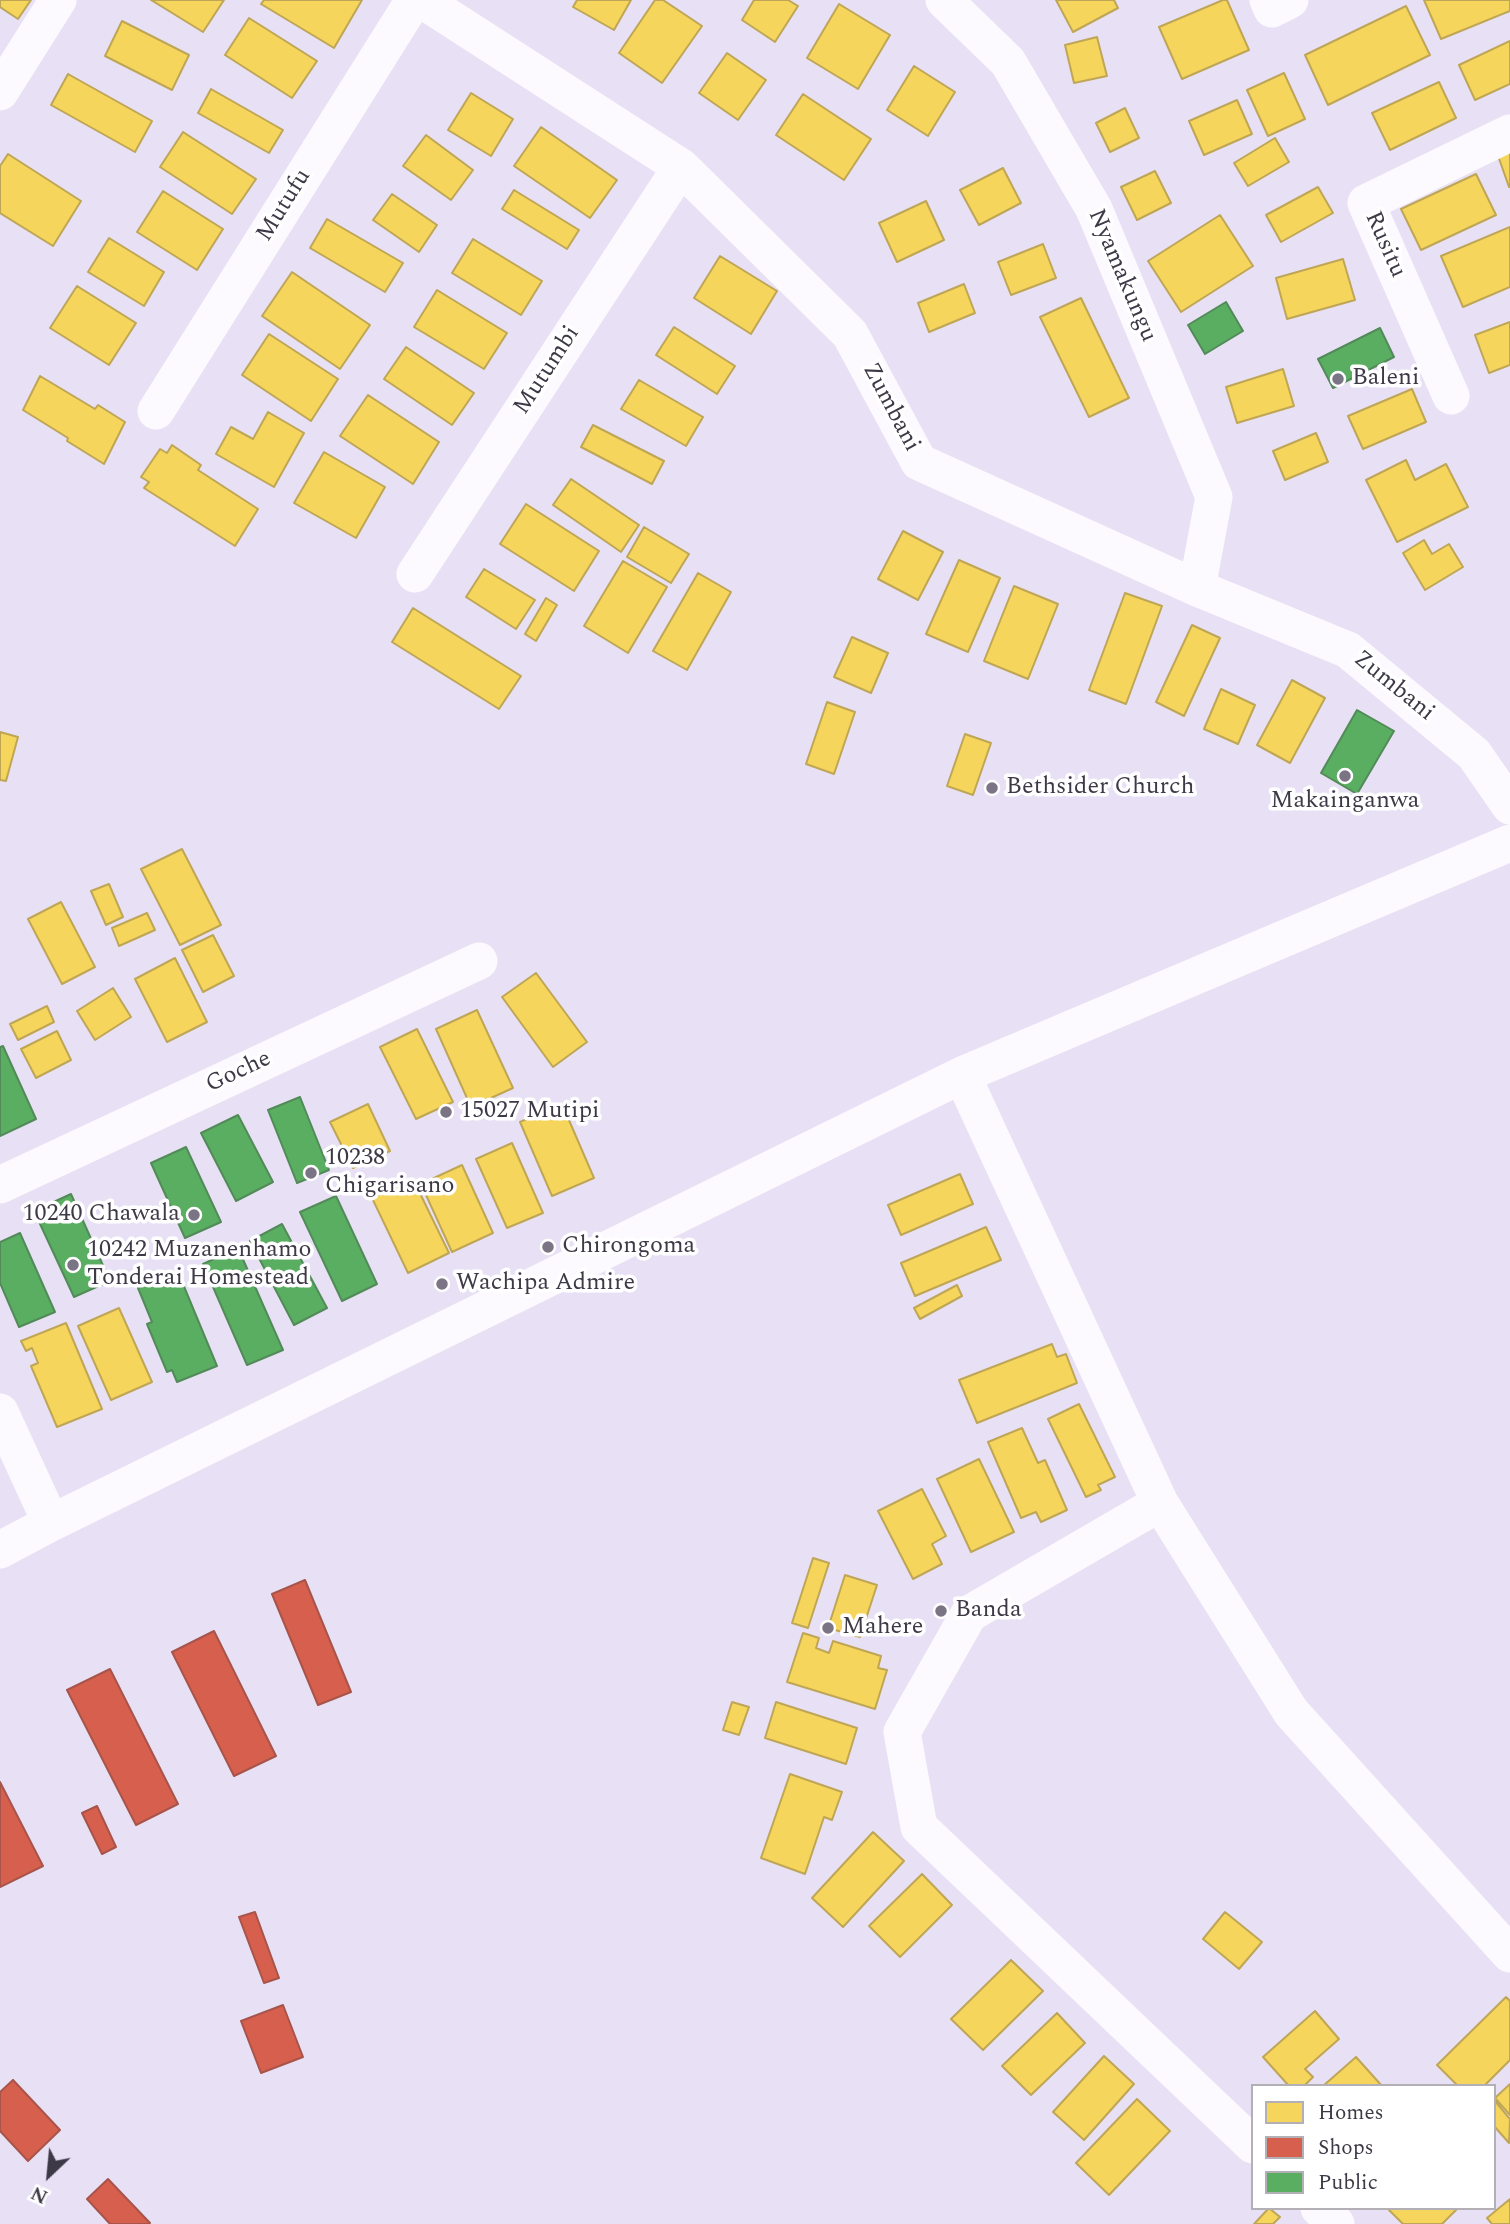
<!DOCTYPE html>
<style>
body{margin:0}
#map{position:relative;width:1510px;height:2224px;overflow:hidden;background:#e8e1f5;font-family:Spectral,serif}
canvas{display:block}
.legend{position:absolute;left:1251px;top:2084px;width:245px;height:126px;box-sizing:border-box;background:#fff;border:2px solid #b2b0b5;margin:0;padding:9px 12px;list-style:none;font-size:21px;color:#3e3947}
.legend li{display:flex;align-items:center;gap:14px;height:35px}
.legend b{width:35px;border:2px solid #b2b0b5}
.north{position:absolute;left:14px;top:2140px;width:70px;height:70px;-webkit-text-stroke:5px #fff;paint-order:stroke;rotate:206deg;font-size:19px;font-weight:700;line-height:28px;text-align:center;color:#3e3947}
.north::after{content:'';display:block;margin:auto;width:24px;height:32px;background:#3e3947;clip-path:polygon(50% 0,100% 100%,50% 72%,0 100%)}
</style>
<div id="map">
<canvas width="1510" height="2224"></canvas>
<ul class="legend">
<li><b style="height:19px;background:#f6d55c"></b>Homes</li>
<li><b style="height:19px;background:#d6604d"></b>Shops</li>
<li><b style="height:19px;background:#5aae61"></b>Public</li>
</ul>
<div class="north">N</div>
</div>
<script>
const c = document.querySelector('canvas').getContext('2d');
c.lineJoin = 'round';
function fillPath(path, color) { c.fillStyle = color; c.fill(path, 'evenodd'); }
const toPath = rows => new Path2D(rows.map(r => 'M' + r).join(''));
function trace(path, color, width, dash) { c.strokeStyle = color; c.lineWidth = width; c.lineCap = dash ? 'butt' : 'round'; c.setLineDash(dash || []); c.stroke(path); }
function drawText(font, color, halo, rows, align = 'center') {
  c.font = font + ' Spectral,serif'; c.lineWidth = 7; c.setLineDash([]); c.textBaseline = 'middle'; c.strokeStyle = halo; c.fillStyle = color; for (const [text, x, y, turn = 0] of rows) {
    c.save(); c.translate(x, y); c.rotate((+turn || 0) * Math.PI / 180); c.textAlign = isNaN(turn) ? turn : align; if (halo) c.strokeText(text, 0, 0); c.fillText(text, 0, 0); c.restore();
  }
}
const homes = toPath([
 [0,0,31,0,18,19,0,7,0,0],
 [151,0,224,0,203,32,151,0],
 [264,0,362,0,334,48,261,4,264,0],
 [577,0,631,0,614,30,573,7,577,0],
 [655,0,663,0,702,26,662,83,619,53,655,0],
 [754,0,788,0,798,6,775,42,742,20,754,0],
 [1056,0,1114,0,1118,8,1073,32,1056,0],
 [1223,0,1227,0,1249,50,1182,79,1159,27,1223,0],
 [1424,0,1510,0,1510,11,1441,39,1424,0],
 [839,4,890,35,858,89,807,58,839,4],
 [1406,6,1430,55,1328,105,1305,55,1406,6],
 [249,18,317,61,292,98,225,55,249,18],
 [122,21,189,55,172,90,105,56,122,21],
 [1097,37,1107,76,1074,83,1065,45,1097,37],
 [1510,41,1510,84,1475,100,1459,65,1510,41],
 [727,53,766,80,738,120,699,93,727,53],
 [914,66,955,92,928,136,887,110,914,66],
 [1284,73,1305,119,1268,136,1247,90,1284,73],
 [68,74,152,121,135,152,51,105,68,74],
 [1439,82,1456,118,1390,150,1372,113,1439,82],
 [211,89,283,130,269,153,198,113,211,89],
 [471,93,513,119,491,156,448,130,471,93],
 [803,94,871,139,844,180,776,135,803,94],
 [1237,100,1252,134,1204,155,1189,121,1237,100],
 [1125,108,1139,138,1110,152,1096,123,1125,108],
 [541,127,617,180,590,218,514,166,541,127],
 [183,132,256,179,232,214,160,167,183,132],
 [426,135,473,170,451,200,403,166,426,135],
 [1275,138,1289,162,1248,186,1234,163,1275,138],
 [1510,145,1510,187,1509,187,1496,150,1510,145],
 [8,154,81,201,53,246,0,213,0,166,8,154],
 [1003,168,1021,203,979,225,960,190,1003,168],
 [1155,171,1171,203,1137,220,1121,187,1155,171],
 [1476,174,1496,215,1421,250,1401,209,1476,174],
 [1318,187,1333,213,1281,242,1266,215,1318,187],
 [514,190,579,230,567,249,502,209,514,190],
 [163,191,223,229,197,270,137,232,163,191],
 [392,194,437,225,419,252,373,220,392,194],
 [926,201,944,240,897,262,879,223,926,201],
 [1220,215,1253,266,1181,312,1148,261,1220,215],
 [327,219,403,263,385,292,310,248,327,219],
 [1510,227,1510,287,1463,307,1441,256,1510,227],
 [109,238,164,272,144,306,88,272,109,238],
 [473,239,542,281,521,315,452,273,473,239],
 [1043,244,1056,278,1011,295,998,262,1043,244],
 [720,256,777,291,751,334,694,298,720,256],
 [1343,259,1355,300,1287,319,1276,278,1343,259],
 [292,272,370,325,340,369,262,316,292,272],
 [964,284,975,313,929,332,918,303,964,284],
 [77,286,136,323,109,365,50,328,77,286],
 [437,290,507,333,484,369,414,327,437,290],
 [1081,298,1129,398,1089,417,1040,317,1081,298],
 [1510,322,1510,365,1489,373,1475,335,1510,322],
 [674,327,735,366,717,394,656,355,674,327],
 [269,334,338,379,311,421,242,375,269,334],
 [406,347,474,393,452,425,384,379,406,347],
 [1283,369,1294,406,1237,423,1226,387,1283,369],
 [40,376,95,409,98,405,125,422,104,464,67,441,68,438,23,410,40,376],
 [639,380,703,417,686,446,621,409,639,380],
 [1412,389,1426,422,1363,449,1348,416,1412,389],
 [368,395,439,442,413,484,340,436,368,395],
 [268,412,304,433,274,487,216,454,231,427,253,439,268,412],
 [593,425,664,461,652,484,581,447,593,425],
 [1316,433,1328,462,1285,480,1273,451,1316,433],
 [172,445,201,465,198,470,258,509,235,546,144,488,149,482,141,477,160,449,167,453,172,445],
 [324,452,385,487,356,538,294,503,324,452],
 [1406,460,1415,480,1446,464,1468,507,1397,542,1366,480,1406,460],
 [571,479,639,525,621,552,553,505,571,479],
 [526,504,599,551,574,591,500,544,526,504],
 [644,527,689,554,671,583,627,557,644,527],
 [903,531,943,552,918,600,878,579,903,531],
 [1424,540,1432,554,1449,544,1463,567,1425,590,1403,553,1424,540],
 [959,560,1000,578,968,652,926,634,959,560],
 [623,561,667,587,628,653,584,626,623,561],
 [484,569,535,600,516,629,466,597,484,569],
 [698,573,731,592,687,670,653,651,698,573],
 [1014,586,1058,604,1028,679,984,661,1014,586],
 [1125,593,1162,606,1126,704,1089,690,1125,593],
 [546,598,557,605,536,641,525,634,546,598],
 [413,608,521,676,499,709,392,642,413,608],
 [1192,625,1220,638,1184,716,1156,702,1192,625],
 [852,637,888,653,871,693,834,677,852,637],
 [1292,680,1325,698,1290,763,1257,745,1292,680],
 [1221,689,1255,705,1238,744,1204,729,1221,689],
 [827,702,855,712,834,774,806,764,827,702],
 [0,732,18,737,6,781,0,780,0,732],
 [965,734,991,743,973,795,947,786,965,734],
 [182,849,221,925,180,945,141,869,182,849],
 [109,884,123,917,106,925,91,891,109,884],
 [61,902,95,967,62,984,28,919,61,902],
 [147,913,155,930,119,946,112,928,147,913],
 [213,935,234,976,203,992,182,950,213,935],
 [175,958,207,1022,167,1042,135,979,175,958],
 [536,973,587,1042,553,1067,502,997,536,973],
 [113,988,131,1017,95,1040,77,1011,113,988],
 [47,1006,54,1022,18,1040,10,1024,47,1006],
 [477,1010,513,1088,471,1107,436,1029,477,1010],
 [417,1029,453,1102,416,1119,380,1047,417,1029],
 [57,1031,71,1060,36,1078,21,1049,57,1031],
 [368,1104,390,1151,353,1168,330,1122,368,1104],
 [562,1104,594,1178,552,1196,520,1122,562,1104],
 [512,1143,543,1213,507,1228,476,1159,512,1143],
 [462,1165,493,1233,452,1252,421,1184,462,1165],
 [960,1174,973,1204,901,1235,888,1205,960,1174],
 [413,1179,449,1253,408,1273,372,1198,413,1179],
 [986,1227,1001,1260,915,1296,901,1263,986,1227],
 [957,1285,962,1296,920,1319,914,1308,957,1285],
 [119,1308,152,1382,111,1400,78,1326,119,1308],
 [66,1323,102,1409,57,1427,31,1366,38,1363,32,1348,26,1351,21,1341,66,1323],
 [1052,1344,1057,1357,1066,1354,1077,1383,977,1423,959,1380,1052,1344],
 [1079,1404,1115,1477,1098,1485,1101,1490,1086,1497,1048,1419,1079,1404],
 [1022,1428,1038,1463,1045,1460,1067,1510,1041,1522,1036,1512,1021,1518,988,1442,1022,1428],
 [979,1459,1014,1532,971,1552,937,1479,979,1459],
 [922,1489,946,1536,932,1544,942,1564,913,1579,878,1511,922,1489],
 [813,1558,829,1563,808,1628,792,1623,813,1558],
 [845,1575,877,1585,860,1637,828,1628,845,1575],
 [803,1633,819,1638,816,1648,829,1653,833,1641,881,1656,878,1668,887,1670,875,1709,787,1682,803,1633],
 [732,1702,749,1707,739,1735,723,1730,732,1702],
 [776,1702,857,1728,846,1764,765,1738,776,1702],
 [790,1774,842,1792,832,1820,824,1817,805,1874,761,1858,790,1774],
 [873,1832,904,1861,843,1927,812,1898,873,1832],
 [922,1874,952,1905,900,1957,869,1926,922,1874],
 [1225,1912,1262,1942,1239,1969,1203,1939,1225,1912],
 [1011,1960,1043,1991,983,2050,951,2019,1011,1960],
 [1506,1997,1510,2001,1510,2060,1484,2086,1458,2086,1437,2065,1506,1997],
 [1315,2011,1339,2039,1305,2069,1313,2077,1304,2086,1289,2086,1263,2057,1315,2011],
 [1057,2013,1085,2043,1031,2095,1002,2066,1057,2013],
 [1104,2056,1134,2084,1084,2140,1053,2112,1104,2056],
 [1356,2057,1382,2086,1323,2086,1356,2057],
 [1510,2084,1510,2115,1495,2098,1510,2084],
 [1137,2099,1170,2131,1109,2195,1076,2163,1137,2099],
 [1495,2101,1510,2119,1509,2143,1494,2126,1495,2101],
 [1510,2199,1510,2224,1492,2224,1487,2218,1510,2199],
 [1269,2208,1280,2217,1273,2224,1254,2224,1269,2208],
 [1387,2208,1458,2208,1442,2224,1403,2224,1387,2208]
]);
fillPath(homes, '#f6d55c');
trace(homes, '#bfa656', 2);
const shops = toPath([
 [305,1580,351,1692,318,1705,272,1594,305,1580],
 [214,1631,276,1756,234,1776,172,1652,214,1631],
 [110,1669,178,1804,136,1825,67,1690,110,1669],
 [0,1782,43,1866,0,1887,0,1782],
 [97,1806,116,1847,102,1854,82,1813,97,1806],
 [255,1912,279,1978,264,1983,239,1917,255,1912],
 [283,2005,303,2057,261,2073,241,2021,283,2005],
 [13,2080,60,2130,28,2161,0,2131,0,2092,13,2080],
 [108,2179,150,2223,149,2224,110,2224,87,2199,108,2179]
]);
fillPath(shops, '#d6604d');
trace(shops, '#a8544b', 2);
const public = toPath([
 [1226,302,1243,331,1205,354,1188,325,1226,302],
 [1380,328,1394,357,1333,388,1318,359,1380,328],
 [1357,710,1394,731,1357,794,1321,773,1357,710],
 [3,1046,36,1119,0,1136,0,1047,3,1046],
 [300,1097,329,1170,297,1183,268,1110,300,1097],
 [238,1115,273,1182,236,1201,201,1133,238,1115],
 [186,1147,221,1222,185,1238,151,1163,186,1147],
 [71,1194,110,1281,74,1297,34,1211,71,1194],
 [336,1196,377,1284,342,1301,300,1212,336,1196],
 [282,1224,327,1308,294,1325,250,1241,282,1224],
 [20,1233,55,1312,19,1327,0,1283,0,1242,20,1233],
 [238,1248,283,1350,247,1365,203,1264,238,1248],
 [178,1272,217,1366,177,1382,172,1370,167,1372,147,1324,152,1322,138,1288,178,1272]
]);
fillPath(public, '#5aae61');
trace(public, '#528b59', 2);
trace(toPath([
 [422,0,681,167,850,334,919,462,1197,588,1348,650,1474,754,1510,806],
 [944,0,1008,62,1094,209,1214,497,1197,588],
 [1268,0,1272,9,1290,0],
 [0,92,58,0],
 [1451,396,1366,203,1510,133],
 [156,411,414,0],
 [415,574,681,167],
 [962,1075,1160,1503,1291,1712,1510,1954],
 [0,1185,479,961],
 [0,1412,51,1523],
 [1160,1503,969,1614,902,1732,919,1827,1253,2145],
 [0,1550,51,1523,962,1075,1510,843],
 [1319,2208,1336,2224]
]), '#fcfafe', 37);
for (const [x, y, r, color] of [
 [1338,379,7,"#7a7484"],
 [1345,776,7,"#7a7484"],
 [992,788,7,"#7a7484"],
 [446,1112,7,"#7a7484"],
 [311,1173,7,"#7a7484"],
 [194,1215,7,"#7a7484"],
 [548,1247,7,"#7a7484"],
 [73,1265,7,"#7a7484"],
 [442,1284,7,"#7a7484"],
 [941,1611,7,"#7a7484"],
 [828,1628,7,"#7a7484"]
]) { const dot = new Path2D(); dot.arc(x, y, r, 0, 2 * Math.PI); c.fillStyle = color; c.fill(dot); trace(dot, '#fff', 2.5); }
drawText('24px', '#3e3947', '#fff', [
 ["Mutufu",285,206,-58],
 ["Rusitu",1384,245,66],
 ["Nyamakungu",1121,276,67],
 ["Mutumbi",548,371,-57],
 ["Zumbani",890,408,62],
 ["Zumbani",1393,687,39],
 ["Goche",239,1073,-25]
]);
drawText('24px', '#3e3947', '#fff', [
 ["Baleni",1352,379],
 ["Bethsider Church",1006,788],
 ["Makainganwa",1345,802,"center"],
 ["15027 Mutipi",460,1112],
 ["10238",325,1159],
 ["Chigarisano",325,1187],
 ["10240 Chawala",180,1215,"right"],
 ["Chirongoma",562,1247],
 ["10242 Muzanenhamo",87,1251],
 ["Tonderai Homestead",87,1279],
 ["Wachipa Admire",456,1284],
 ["Banda",955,1611],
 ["Mahere",842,1628]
], 'left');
</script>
